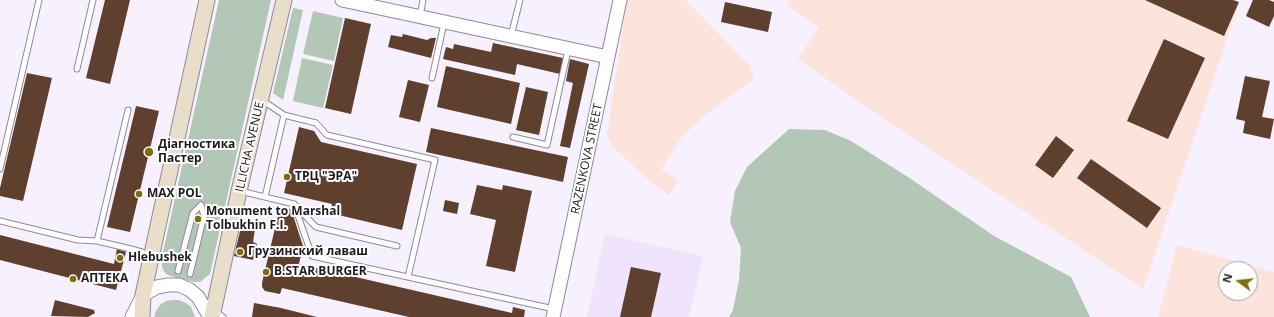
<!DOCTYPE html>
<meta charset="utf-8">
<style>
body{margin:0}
#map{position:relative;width:1274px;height:317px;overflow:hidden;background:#f7f0fe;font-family:"Open Sans",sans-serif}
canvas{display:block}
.north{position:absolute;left:1218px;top:261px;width:40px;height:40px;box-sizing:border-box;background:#fff;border:1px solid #a5a3a6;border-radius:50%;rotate:285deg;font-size:11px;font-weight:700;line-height:16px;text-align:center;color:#1d1a20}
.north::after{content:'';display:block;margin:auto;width:14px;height:18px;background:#7d6e0b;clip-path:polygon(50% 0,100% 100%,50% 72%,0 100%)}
</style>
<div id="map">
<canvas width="1274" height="317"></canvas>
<div class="north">N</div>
</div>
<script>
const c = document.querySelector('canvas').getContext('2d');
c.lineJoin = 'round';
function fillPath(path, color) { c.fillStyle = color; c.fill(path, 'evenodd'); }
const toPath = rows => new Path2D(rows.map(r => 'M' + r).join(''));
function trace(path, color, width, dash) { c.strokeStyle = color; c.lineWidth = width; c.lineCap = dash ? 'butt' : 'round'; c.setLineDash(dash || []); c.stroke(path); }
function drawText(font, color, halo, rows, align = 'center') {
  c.font = font + ' "Open Sans",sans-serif'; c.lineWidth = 4; c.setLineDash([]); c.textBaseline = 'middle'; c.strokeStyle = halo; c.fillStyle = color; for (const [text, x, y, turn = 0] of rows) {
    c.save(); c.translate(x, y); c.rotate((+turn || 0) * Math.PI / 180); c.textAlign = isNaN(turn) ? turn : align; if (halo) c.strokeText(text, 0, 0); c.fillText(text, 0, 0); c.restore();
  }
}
fillPath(toPath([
 [605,234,703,256,689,317,587,317]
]), '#f0e4fd');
fillPath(toPath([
 [627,0,685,0,749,65,754,79,706,114,681,138,661,169,678,181,669,196,644,176,612,146,607,135],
 [790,0,1233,0,1239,2,1143,289,878,115,798,59,819,27,787,5],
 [1177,245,1274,272,1274,317,1158,317],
 [1226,269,1250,269,1250,293,1226,293]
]), '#fce3db');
fillPath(toPath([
 [219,0,271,0,210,274,200,282,195,282,179,279,166,274,163,270,161,261],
 [293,8,303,10,283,100,273,93],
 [313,11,343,18,334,61,303,54],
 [302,58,333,65,323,108,293,101],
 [789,129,825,130,851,141,908,177,994,236,1071,277,1090,317,729,317,733,310,739,280,741,248,730,222,735,191,747,167],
 [173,300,179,300,186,303,191,307,195,317,154,317,156,311,160,305,166,301]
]), '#b2c7b5');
fillPath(toPath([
 [105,0,130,0,110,84,86,78],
 [1145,0,1233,0,1239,2,1224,36],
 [1253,0,1269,0,1274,2,1274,16,1269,27,1246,16],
 [725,2,772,12,768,32,721,22],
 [345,18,371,24,351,114,325,108],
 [403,34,427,40,431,38,436,38,431,58,388,47,391,35,402,37],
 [1164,39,1205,58,1168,139,1127,121],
 [493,43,563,58,560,74,517,64,515,75,443,59,446,47,453,49,454,44,491,52],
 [570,59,589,64,570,148,560,146,573,83,566,81],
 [446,66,520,83,511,124,437,107],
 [27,73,52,78,23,201,0,196,0,188],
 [1245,76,1270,81,1262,117,1274,119,1270,139,1243,133,1245,121,1236,119],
 [408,80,429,85,420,122,399,117],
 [526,87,548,92,539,135,516,130],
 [136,106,159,111,130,232,107,227],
 [299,127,314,131,321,142,417,164,402,230,330,213,332,204,284,193],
 [431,128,568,157,563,182,426,152],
 [1056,136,1074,150,1053,178,1035,165],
 [1091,159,1161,208,1147,228,1077,178],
 [477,185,502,190,503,185,532,191,515,272,486,266,496,220,470,214],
 [445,200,459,203,457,214,443,211],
 [280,207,291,209,303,246,299,264,512,313,513,307,525,310,524,317,409,317,282,288,280,294,265,291,262,287,262,283],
 [241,227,255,229,253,242,257,244,253,260,234,256],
 [0,235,114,264,117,249,126,252,116,290,0,260],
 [631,267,661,273,651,317,620,317],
 [55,300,94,310,95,313,88,317,51,316],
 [254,303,281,308,317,317,252,317]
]), '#5f3f2d');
const service = toPath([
 [420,16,423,0],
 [511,36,520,0],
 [77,69,93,0],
 [432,78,444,23],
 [262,100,284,115,265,197],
 [284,115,316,123,327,135,435,160,408,277],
 [513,137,547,145,568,50],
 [0,169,39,0],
 [240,191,294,204,316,227,397,246],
 [294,204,312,256,554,309],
 [0,221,78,240,97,241,131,249,142,252,147,255,149,258],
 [97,241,128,110],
 [178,271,193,213,201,205],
 [190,274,204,216,201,205],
 [217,311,220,315,223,317]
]);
const tertiary = toPath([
 [342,0,608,57],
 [132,317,143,295,157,287,168,285,179,285,190,290,198,297,210,317],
 [553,317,620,0]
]);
const secondary = toPath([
 [142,317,143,295,207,0],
 [212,317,239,191,284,0]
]);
trace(service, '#91899a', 7);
trace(tertiary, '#91899a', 15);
trace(secondary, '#91899a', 17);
trace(service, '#fff', 5);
trace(tertiary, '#fff', 13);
trace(secondary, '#e9deca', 15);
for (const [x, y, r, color] of [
 [149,152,5,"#7d6e0b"],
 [287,177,4,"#7d6e0b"],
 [139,194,4,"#7d6e0b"],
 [198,219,4,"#7d6e0b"],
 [240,252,4,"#7d6e0b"],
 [120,258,4,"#7d6e0b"],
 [266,272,4,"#7d6e0b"],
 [73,279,4,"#7d6e0b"]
]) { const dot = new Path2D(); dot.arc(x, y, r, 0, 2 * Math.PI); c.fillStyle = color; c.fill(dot); trace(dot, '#fff', 1.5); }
drawText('bold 12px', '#1d1a20', '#fff', [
 ["Діагностика",158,145],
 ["Пастер",158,159],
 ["ТРЦ \"ЭРА\"",295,177],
 ["MAX POL",147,194],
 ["Monument to Marshal",206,212],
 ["Tolbukhin F.I.",206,226],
 ["Грузинский лаваш",248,252],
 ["Hlebushek",128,258],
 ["B.STAR BURGER",274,272],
 ["АПТЕКА",81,279]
], 'left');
drawText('12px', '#1d1a20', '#fff', [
 ["ILLICHA AVENUE",250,147,-77],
 ["RAZENKOVA STREET",587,159,-78]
]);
</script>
